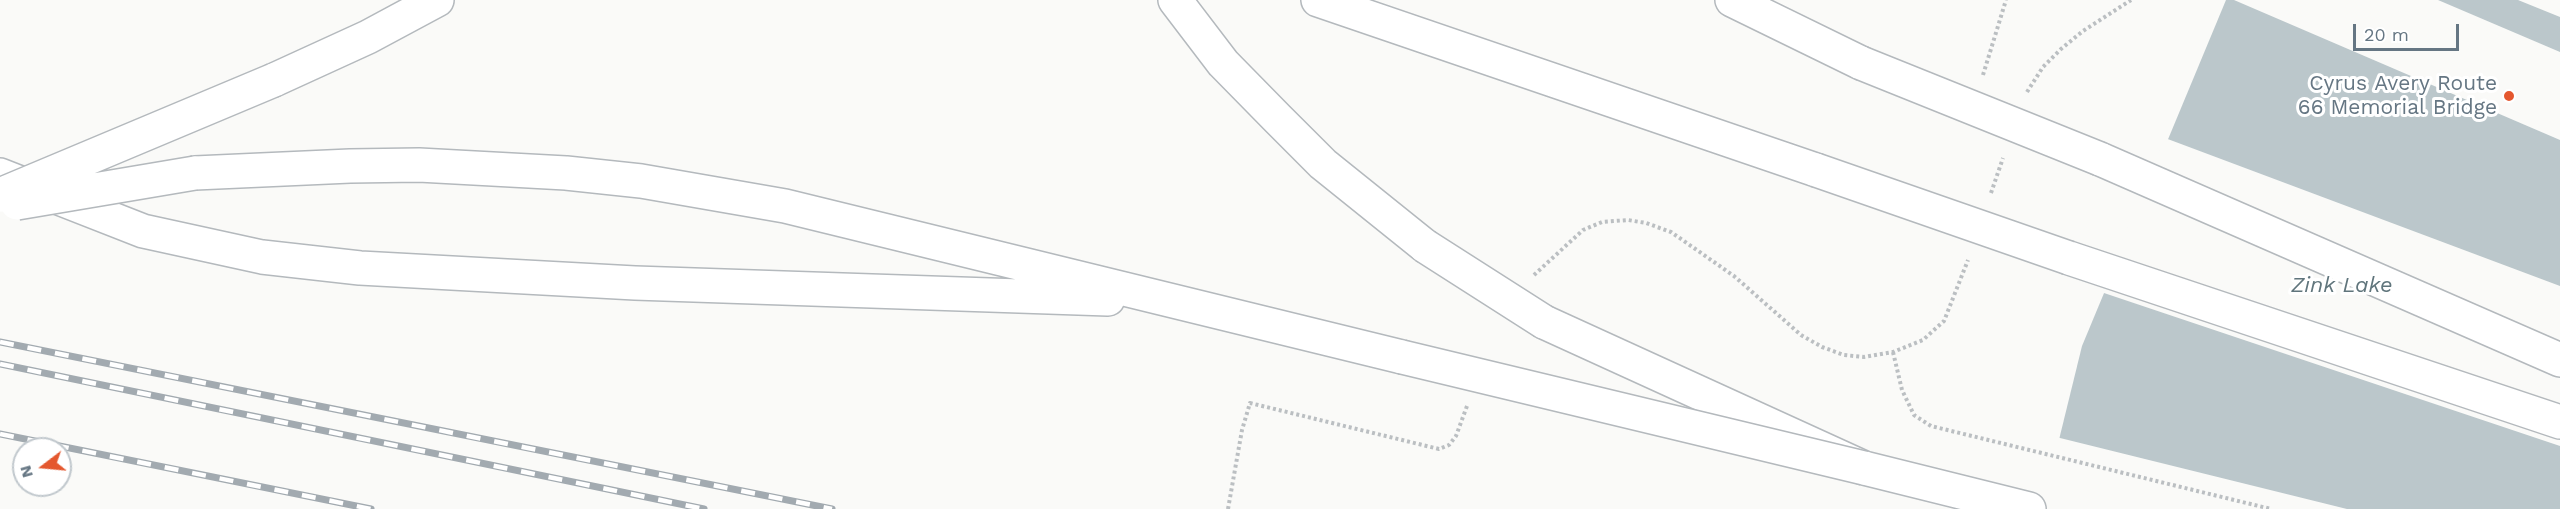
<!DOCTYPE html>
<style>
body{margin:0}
#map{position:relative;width:2560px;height:509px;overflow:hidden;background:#fafaf8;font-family:"Work Sans",sans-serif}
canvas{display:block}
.north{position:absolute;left:12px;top:437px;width:60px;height:60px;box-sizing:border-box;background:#fff;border:2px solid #c1c8cd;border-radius:50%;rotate:254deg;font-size:16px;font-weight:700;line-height:24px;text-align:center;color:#657683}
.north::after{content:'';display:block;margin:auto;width:21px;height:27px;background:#e4572e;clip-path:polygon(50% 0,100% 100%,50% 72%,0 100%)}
.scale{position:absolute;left:2353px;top:24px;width:106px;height:27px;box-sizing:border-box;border:3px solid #657683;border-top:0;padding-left:8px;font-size:18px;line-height:21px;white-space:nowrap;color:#657683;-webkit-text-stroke:4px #fff;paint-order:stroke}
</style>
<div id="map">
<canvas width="2560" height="509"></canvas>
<div class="north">N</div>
<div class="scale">20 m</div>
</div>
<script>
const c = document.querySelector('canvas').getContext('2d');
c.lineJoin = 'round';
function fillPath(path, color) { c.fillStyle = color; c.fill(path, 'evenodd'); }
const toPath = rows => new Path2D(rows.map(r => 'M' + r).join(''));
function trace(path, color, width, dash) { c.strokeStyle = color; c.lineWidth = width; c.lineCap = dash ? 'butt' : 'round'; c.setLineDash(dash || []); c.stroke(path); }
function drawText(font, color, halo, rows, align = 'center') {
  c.font = font + ' "Work Sans",sans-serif'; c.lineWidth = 6; c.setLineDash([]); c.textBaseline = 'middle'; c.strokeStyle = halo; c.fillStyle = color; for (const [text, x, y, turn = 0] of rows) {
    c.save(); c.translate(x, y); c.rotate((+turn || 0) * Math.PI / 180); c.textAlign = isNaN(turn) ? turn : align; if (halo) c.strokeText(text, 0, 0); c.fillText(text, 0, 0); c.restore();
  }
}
fillPath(toPath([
 [2226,0,2560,0,2560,509,2042,509,2082,346]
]), '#bbc7cb');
fillPath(toPath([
 [2234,0,2438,0,2560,52,2560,140],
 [2518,0,2560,0,2560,17],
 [2165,138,2560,286,2560,446,2101,292],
 [2056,437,2347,509,2039,509]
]), '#fafaf8');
const building = toPath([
 [60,479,60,489,50,487,60,485,60,479]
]);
fillPath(building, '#aab3b9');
trace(building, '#dcdcda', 1.5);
const highway = toPath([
 [1175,0,1223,63,1277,118,1323,164,1425,246],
 [1318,0,1816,170],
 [1732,0,1861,63],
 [274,80,368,37,437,0],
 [2100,159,2560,360],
 [195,173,350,166,419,165,566,173,641,181,785,206,1402,357],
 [0,175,143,231,262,257,360,268,635,283,1108,299],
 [2069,258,2560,422],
 [1544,322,1864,468,2029,509]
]);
trace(highway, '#b4b9bd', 36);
trace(toPath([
 [1983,75,2006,0],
 [2027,92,2043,67,2061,49,2083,31,2131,0],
 [1991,193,2003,158],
 [1534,275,1583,230,1602,222,1628,220,1646,223,1671,232,1734,276,1801,335,1822,347,1844,355,1864,357,1893,352,1923,340,1944,321,1968,260],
 [1893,352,1902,390,1914,415,1931,426,2271,509],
 [1228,509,1242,430,1250,403,1439,449,1449,445,1456,436,1467,406]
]), '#bbbfc2', 4, [3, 3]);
trace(highway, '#fff', 33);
const rail = toPath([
 [0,342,832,509],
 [0,364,704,509],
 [0,434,371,509]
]);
trace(rail, '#a2aab0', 7);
trace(rail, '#fff', 4.5, [14]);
const highwayBridge = toPath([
 [1861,63,2100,159],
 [1816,170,2069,258],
 [0,195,274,80],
 [17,203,195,173],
 [1425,246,1544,322],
 [1402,357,1864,468]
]);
trace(highwayBridge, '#b4b9bd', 36, []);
trace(highwayBridge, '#fff', 33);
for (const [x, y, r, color] of [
 [2509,96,6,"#e4572e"]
]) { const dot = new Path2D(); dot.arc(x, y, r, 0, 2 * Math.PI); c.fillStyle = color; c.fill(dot); trace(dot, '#fff', 2); }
drawText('21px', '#657683', '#fff', [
 ["Cyrus Avery Route",2497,84],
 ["66 Memorial Bridge",2497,108]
], 'right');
drawText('italic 22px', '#60757c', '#fff', [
 ["Zink Lake",2342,286]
]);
</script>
